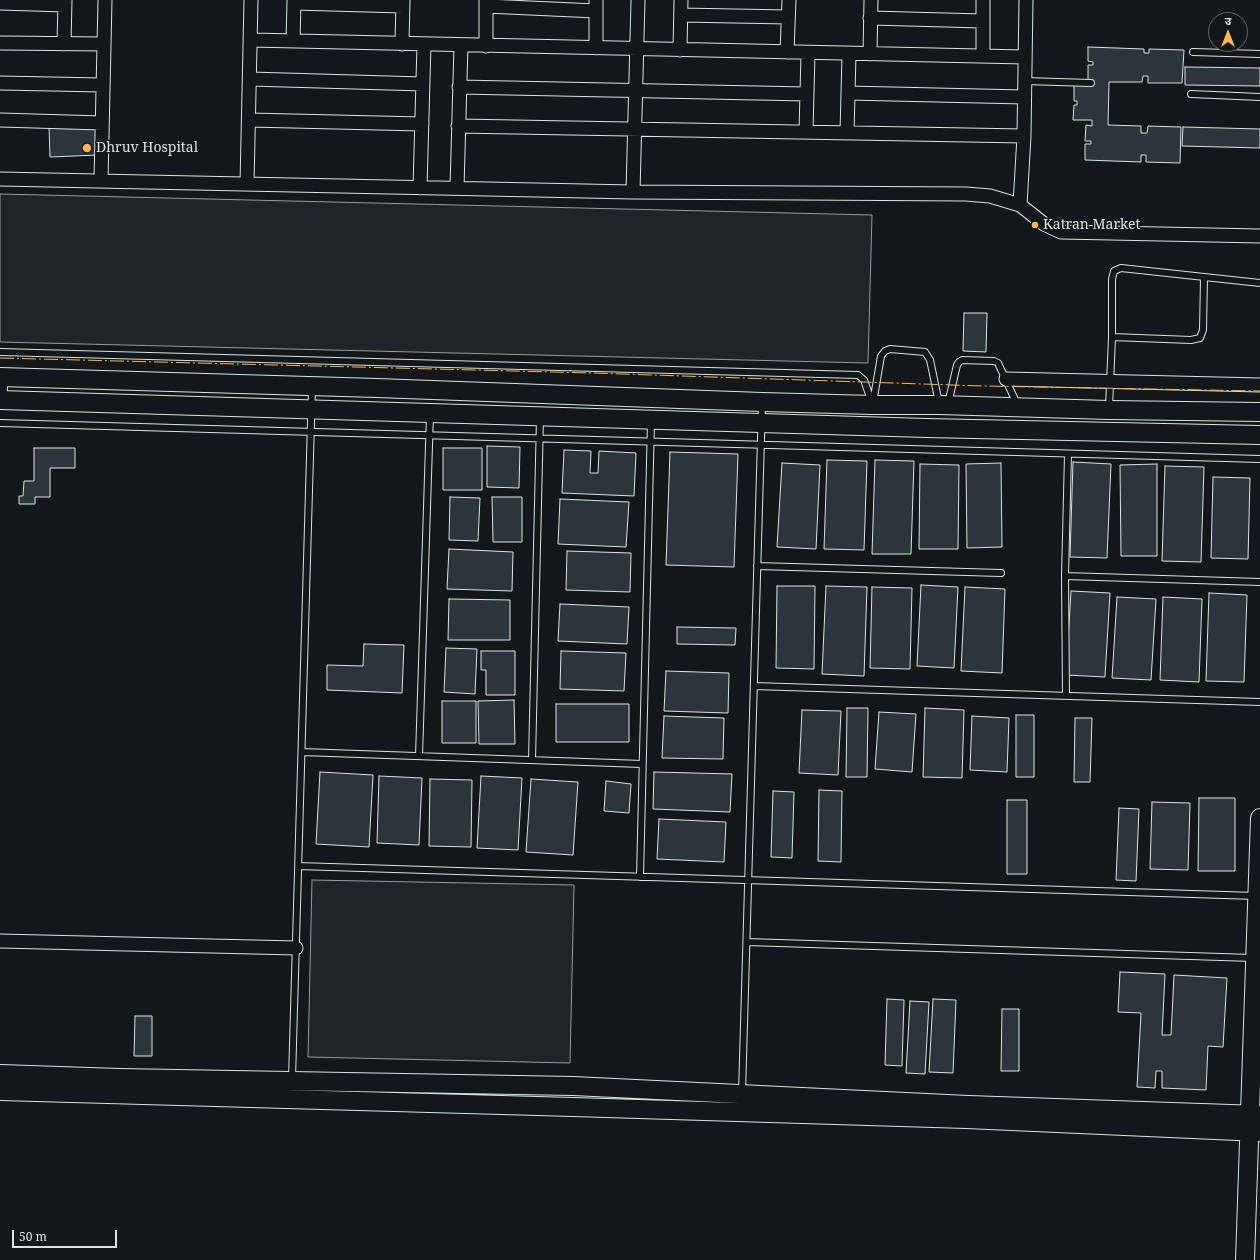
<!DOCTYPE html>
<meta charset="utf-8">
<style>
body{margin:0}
#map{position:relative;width:1260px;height:1260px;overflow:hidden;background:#14181c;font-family:"Noto Serif","Noto Sans Devanagari",serif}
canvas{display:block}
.north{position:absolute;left:1208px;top:12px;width:40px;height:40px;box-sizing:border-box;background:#14181c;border:1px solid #626a69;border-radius:50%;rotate:0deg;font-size:11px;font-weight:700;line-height:16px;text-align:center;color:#d8e6dc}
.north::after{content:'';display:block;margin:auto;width:14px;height:18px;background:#ffb74d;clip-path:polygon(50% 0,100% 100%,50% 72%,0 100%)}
.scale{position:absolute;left:12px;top:1230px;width:105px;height:18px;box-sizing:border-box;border:2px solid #d8e6dc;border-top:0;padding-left:5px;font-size:12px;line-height:14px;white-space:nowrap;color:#d8e6dc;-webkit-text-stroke:3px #14181c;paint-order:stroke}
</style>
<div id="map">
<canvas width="1260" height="1260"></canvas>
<div class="north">उ</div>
<div class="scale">50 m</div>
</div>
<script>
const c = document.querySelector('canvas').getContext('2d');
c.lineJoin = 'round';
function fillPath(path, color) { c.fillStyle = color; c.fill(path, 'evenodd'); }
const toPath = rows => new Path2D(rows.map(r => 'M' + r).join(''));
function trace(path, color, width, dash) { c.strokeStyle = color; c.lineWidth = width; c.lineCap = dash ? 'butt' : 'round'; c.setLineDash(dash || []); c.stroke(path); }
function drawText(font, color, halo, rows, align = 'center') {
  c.font = font + ' "Noto Serif",serif'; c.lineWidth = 3; c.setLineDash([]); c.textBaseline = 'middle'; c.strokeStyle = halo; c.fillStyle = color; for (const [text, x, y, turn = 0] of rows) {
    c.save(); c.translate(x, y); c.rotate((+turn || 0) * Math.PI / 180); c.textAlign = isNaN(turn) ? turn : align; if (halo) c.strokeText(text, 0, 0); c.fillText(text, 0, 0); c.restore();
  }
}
const green = toPath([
 [0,194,872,215,868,363,0,342,0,194],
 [312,880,574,885,570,1063,308,1057,312,880]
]);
fillPath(green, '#202428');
trace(green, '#939e99', 1);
const building = toPath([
 [1088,47,1144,49,1144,53,1149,53,1149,49,1184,50,1182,83,1148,83,1148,76,1143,76,1142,82,1109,82,1108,125,1141,126,1141,133,1147,133,1148,126,1181,127,1180,163,1146,162,1146,155,1141,155,1141,162,1085,160,1085,144,1091,144,1091,141,1085,141,1086,125,1092,126,1092,120,1073,120,1074,105,1077,105,1077,101,1074,101,1074,85,1093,85,1093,80,1088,80,1088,65,1093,65,1093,62,1088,61,1088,47],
 [1185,67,1260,68,1260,86,1185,85,1185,67],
 [97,124,98,155,50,157,49,126,97,124],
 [1183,127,1260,129,1260,148,1182,146,1183,127],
 [964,313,987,313,986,352,963,351,964,313],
 [487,446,520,447,519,488,487,487,487,446],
 [34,448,75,448,75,468,50,468,50,497,35,497,35,504,19,504,19,496,23,496,24,481,34,481,34,448],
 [443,448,482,448,482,490,443,490,443,448],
 [564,450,591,451,590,473,598,473,599,451,636,453,634,496,562,493,564,450],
 [670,452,738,454,734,567,666,565,670,452],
 [827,460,867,461,864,550,824,549,827,460],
 [875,460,914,461,911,554,872,554,875,460],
 [1073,462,1111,464,1107,558,1070,557,1073,462],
 [782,463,820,465,816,549,777,547,782,463],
 [1001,463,1002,547,967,548,966,464,1001,463],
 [920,464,959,465,958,549,919,549,920,464],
 [1157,464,1157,556,1121,556,1120,465,1157,464],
 [1165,466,1204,467,1201,562,1162,561,1165,466],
 [1213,477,1250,478,1248,559,1211,558,1213,477],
 [450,497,480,498,478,541,449,540,450,497],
 [492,497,522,497,522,542,493,542,492,497],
 [560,499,629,502,626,547,558,544,560,499],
 [449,549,513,552,512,591,447,589,449,549],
 [567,551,631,553,630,592,566,590,567,551],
 [921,585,958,587,954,668,917,666,921,585],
 [777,586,815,586,814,669,776,668,777,586],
 [826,586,867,587,864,676,822,674,826,586],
 [872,587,912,588,910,669,870,668,872,587],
 [965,587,1005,589,1002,673,961,671,965,587],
 [1071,591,1110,593,1105,677,1066,675,1071,591],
 [1209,593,1247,595,1244,682,1206,681,1209,593],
 [1117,597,1156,599,1151,680,1112,678,1117,597],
 [1163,597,1202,599,1199,682,1160,680,1163,597],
 [449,599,510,600,510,640,448,640,449,599],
 [560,604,629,607,627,644,558,641,560,604],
 [677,627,736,628,735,645,677,644,677,627],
 [364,644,404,645,402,693,327,690,327,665,363,666,364,644],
 [446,648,477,649,475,694,444,692,446,648],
 [481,651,515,651,515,695,486,695,486,670,481,670,481,651],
 [561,651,626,653,624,691,560,689,561,651],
 [666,671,729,673,728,713,664,711,666,671],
 [514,700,515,744,479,744,478,701,514,700],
 [442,701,476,701,476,743,442,743,442,701],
 [556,704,629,704,629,742,556,742,556,704],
 [847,708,868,708,867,777,846,777,847,708],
 [925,708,964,710,962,778,923,777,925,708],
 [802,710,841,711,838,775,799,773,802,710],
 [879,712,916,714,912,772,875,769,879,712],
 [1016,715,1034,715,1034,777,1016,777,1016,715],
 [664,716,724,718,723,759,662,758,664,716],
 [972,716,1009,718,1007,772,970,770,972,716],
 [1075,718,1092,718,1090,782,1074,782,1075,718],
 [320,772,373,775,369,847,316,844,320,772],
 [654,772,732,774,730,812,653,809,654,772],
 [379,776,422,778,419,845,377,843,379,776],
 [481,776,522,778,518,850,477,848,481,776],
 [430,779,472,780,471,847,429,846,430,779],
 [531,779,578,782,573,855,526,852,531,779],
 [606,781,631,784,629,813,604,811,606,781],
 [819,790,842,791,841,862,818,861,819,790],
 [773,791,794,792,792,858,771,857,773,791],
 [1199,798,1235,798,1235,871,1198,871,1199,798],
 [1007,800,1027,800,1027,874,1007,874,1007,800],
 [1152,802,1190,803,1188,870,1150,869,1152,802],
 [1119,808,1139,809,1136,881,1116,880,1119,808],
 [659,819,726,822,724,862,657,859,659,819],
 [1120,972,1165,974,1162,1035,1171,1035,1174,975,1227,978,1223,1047,1208,1046,1206,1090,1162,1088,1162,1071,1156,1071,1155,1088,1137,1087,1141,1013,1118,1012,1120,972],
 [887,999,904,1000,902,1066,885,1065,887,999],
 [933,999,956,1000,953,1073,929,1072,933,999],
 [910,1001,929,1002,925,1074,906,1073,910,1001],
 [1002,1009,1019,1009,1019,1071,1001,1071,1002,1009],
 [135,1016,152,1016,152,1056,134,1056,135,1016]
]);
fillPath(building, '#2c363c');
trace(building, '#d8e6dc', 1);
const lane = toPath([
 [1193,52,1260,54],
 [1025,81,1091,83],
 [1191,94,1260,97],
 [1112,337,1191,340,1200,338,1203,330,1204,278],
 [0,352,858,375,864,380,872,403],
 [873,403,881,356,885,351,890,349,925,352,930,360,939,403],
 [948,404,957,365,959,362,962,360,994,361,998,363,1017,404],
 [1109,408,1112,337,1112,279,1114,271,1121,268,1260,283],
 [0,423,1260,459],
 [757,566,1001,573],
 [1065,576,1260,582],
 [754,686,1260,702],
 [1066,696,1065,576,1068,454],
 [302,752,642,764],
 [419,756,430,414],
 [532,760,540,418],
 [298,866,1256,896],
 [640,877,651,421],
 [747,942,1253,958],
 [292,1079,312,387],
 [742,1093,762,404]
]);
const street = toPath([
 [983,0,983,56],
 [0,3,65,5],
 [294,3,403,6],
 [486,6,596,11],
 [681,15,788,17],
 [870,18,983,21],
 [251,40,1025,57],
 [293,41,294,0],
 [0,43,104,44],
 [64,44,65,0],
 [402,44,403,0],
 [486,46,486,0],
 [596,48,596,0],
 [680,50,681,0],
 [787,52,789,0],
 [870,54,871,0],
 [250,79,423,84],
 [0,83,103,85],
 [459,87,807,94],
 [848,93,1024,97],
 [0,120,102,123],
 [249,120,422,124],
 [458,126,1024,136],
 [806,132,808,53],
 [847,133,849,54],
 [0,179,633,192,966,194,990,196,1020,205,1044,224,1061,232,1260,236],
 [101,181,105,0],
 [247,184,251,0],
 [420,188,424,44],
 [457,188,461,45],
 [633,192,638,0],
 [1020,205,1024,136,1026,0],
 [1006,379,1260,385],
 [0,397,1,377],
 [0,941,296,948]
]);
const secondary = toPath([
 [0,377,377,388,762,402,873,405,939,405,1109,410,1260,412],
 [0,400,926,428,1260,435],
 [0,1074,120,1078,573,1086,968,1105,1260,1115],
 [0,1091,573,1107,966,1119,1260,1132],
 [1245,1260,1260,818]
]);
trace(lane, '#d8e6dc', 8);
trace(street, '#d8e6dc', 15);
trace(secondary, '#d8e6dc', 20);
trace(lane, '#14181c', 6);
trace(street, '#14181c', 13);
trace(secondary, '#14181c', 18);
trace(toPath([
 [0,358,592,373,983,386,1260,391]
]), '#ffb74d', 1, [14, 3, 2, 3]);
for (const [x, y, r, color] of [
 [87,148,5,"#ffb74d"],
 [1035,225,4,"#ffb74d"]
]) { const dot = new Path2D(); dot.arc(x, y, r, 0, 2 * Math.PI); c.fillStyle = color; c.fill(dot); trace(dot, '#14181c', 1.5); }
drawText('14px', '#d8e6dc', '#14181c', [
 ["Dhruv Hospital",96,148],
 ["Katran Market",1043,225]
], 'left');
</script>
